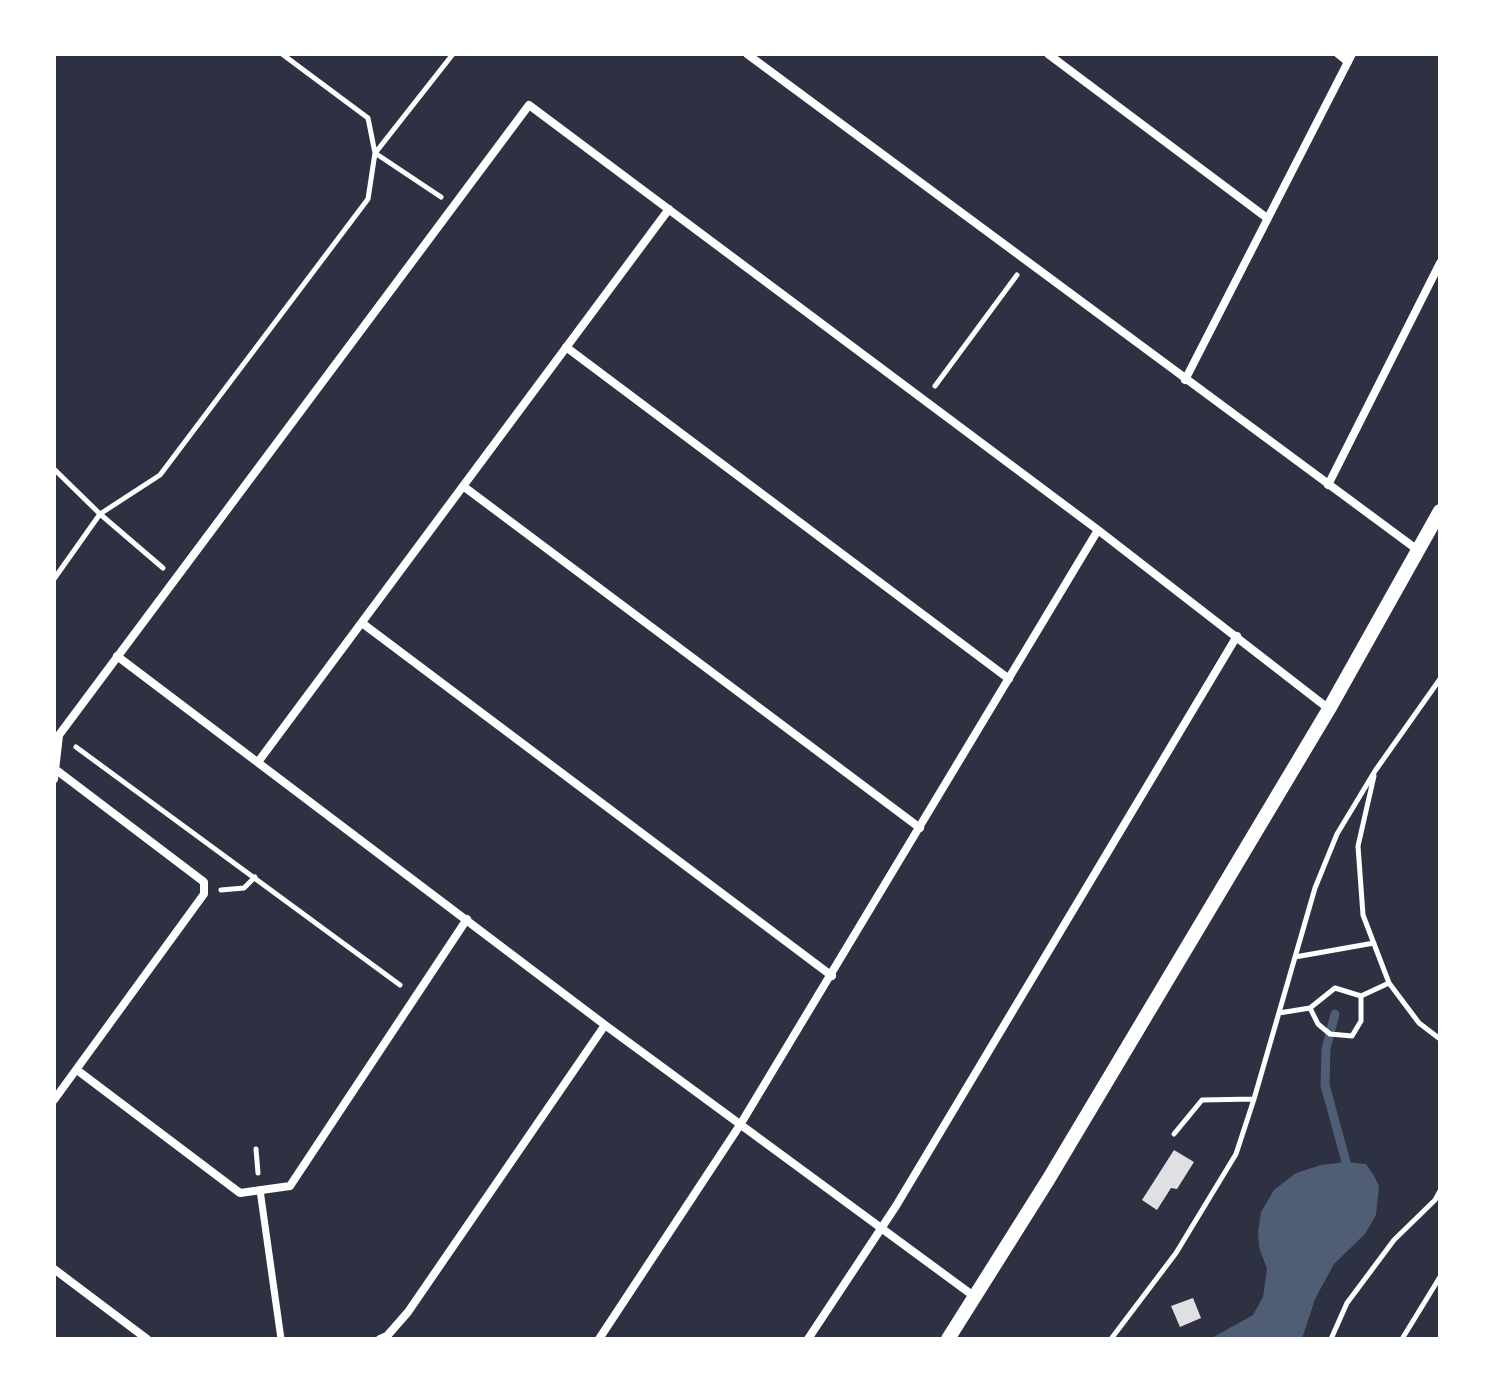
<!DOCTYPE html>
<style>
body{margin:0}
#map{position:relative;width:1494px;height:1393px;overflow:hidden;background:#2d3142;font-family:Montserrat,sans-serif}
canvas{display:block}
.frame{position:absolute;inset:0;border:56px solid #fff;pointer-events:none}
</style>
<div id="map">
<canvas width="1494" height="1393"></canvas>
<div class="frame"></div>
</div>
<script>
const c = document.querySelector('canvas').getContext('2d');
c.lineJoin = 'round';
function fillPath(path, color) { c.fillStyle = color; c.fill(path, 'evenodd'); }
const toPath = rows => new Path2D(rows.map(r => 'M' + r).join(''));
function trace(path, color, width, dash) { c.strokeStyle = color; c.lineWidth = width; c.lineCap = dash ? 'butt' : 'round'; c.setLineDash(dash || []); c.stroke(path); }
fillPath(toPath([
 [1346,1162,1366,1164,1373,1174,1379,1186,1376,1215,1365,1234,1334,1264,1315,1299,1302,1339,1210,1339,1253,1315,1263,1297,1267,1269,1259,1247,1258,1232,1261,1212,1274,1190,1296,1173,1321,1165]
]), '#4f5d75');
trace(toPath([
 [1335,1014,1326,1049,1325,1085,1346,1162]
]), '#4f5d75', 9);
fillPath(toPath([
 [1174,1150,1194,1162,1177,1189,1171,1188,1157,1210,1142,1200],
 [1193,1298,1201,1318,1180,1327,1171,1306]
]), '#e0e0e3');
trace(toPath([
 [376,152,453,54],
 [375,153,441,197],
 [935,386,1017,275],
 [54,469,100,514,163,568],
 [54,579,100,514,160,475,368,199,375,153,368,118,282,54],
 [76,747,400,985],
 [1374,776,1358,846,1363,915,1389,983,1419,1023,1440,1039],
 [221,890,244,888,255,877],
 [1295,957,1374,943],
 [1310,1008,1318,1024,1330,1034,1352,1036,1361,1021,1361,996],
 [1279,1013,1310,1008,1335,988,1361,996,1389,983],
 [1174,1134,1202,1100,1254,1099],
 [256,1149,258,1173],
 [1111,1339,1176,1253,1236,1154,1254,1099,1315,888,1337,834,1375,771,1440,679],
 [1331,1339,1347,1303,1394,1240,1435,1200,1440,1191],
 [1402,1339,1440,1277]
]), '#fff', 5);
trace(toPath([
 [260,1190,281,1339]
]), '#fff', 7);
trace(toPath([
 [747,54,1419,551],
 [1048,54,1267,218],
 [1338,54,1348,62],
 [566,347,1009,679],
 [1185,380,1352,54],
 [1328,485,1440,263],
 [463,486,920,828],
 [362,623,832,976],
 [117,656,605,1025,975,1297],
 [258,762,669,209],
 [54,779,59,735,529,105,1098,530,1329,709],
 [77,1070,240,1193,290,1186,467,919],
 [54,1100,204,894,204,882,55,769],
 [54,1269,147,1339],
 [380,1339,387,1336,408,1312,605,1025],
 [599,1339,740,1125,1098,530],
 [808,1339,896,1206,1237,636]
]), '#fff', 8);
trace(toPath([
 [948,1339,1048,1180,1329,709,1440,511]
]), '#fff', 14);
</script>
